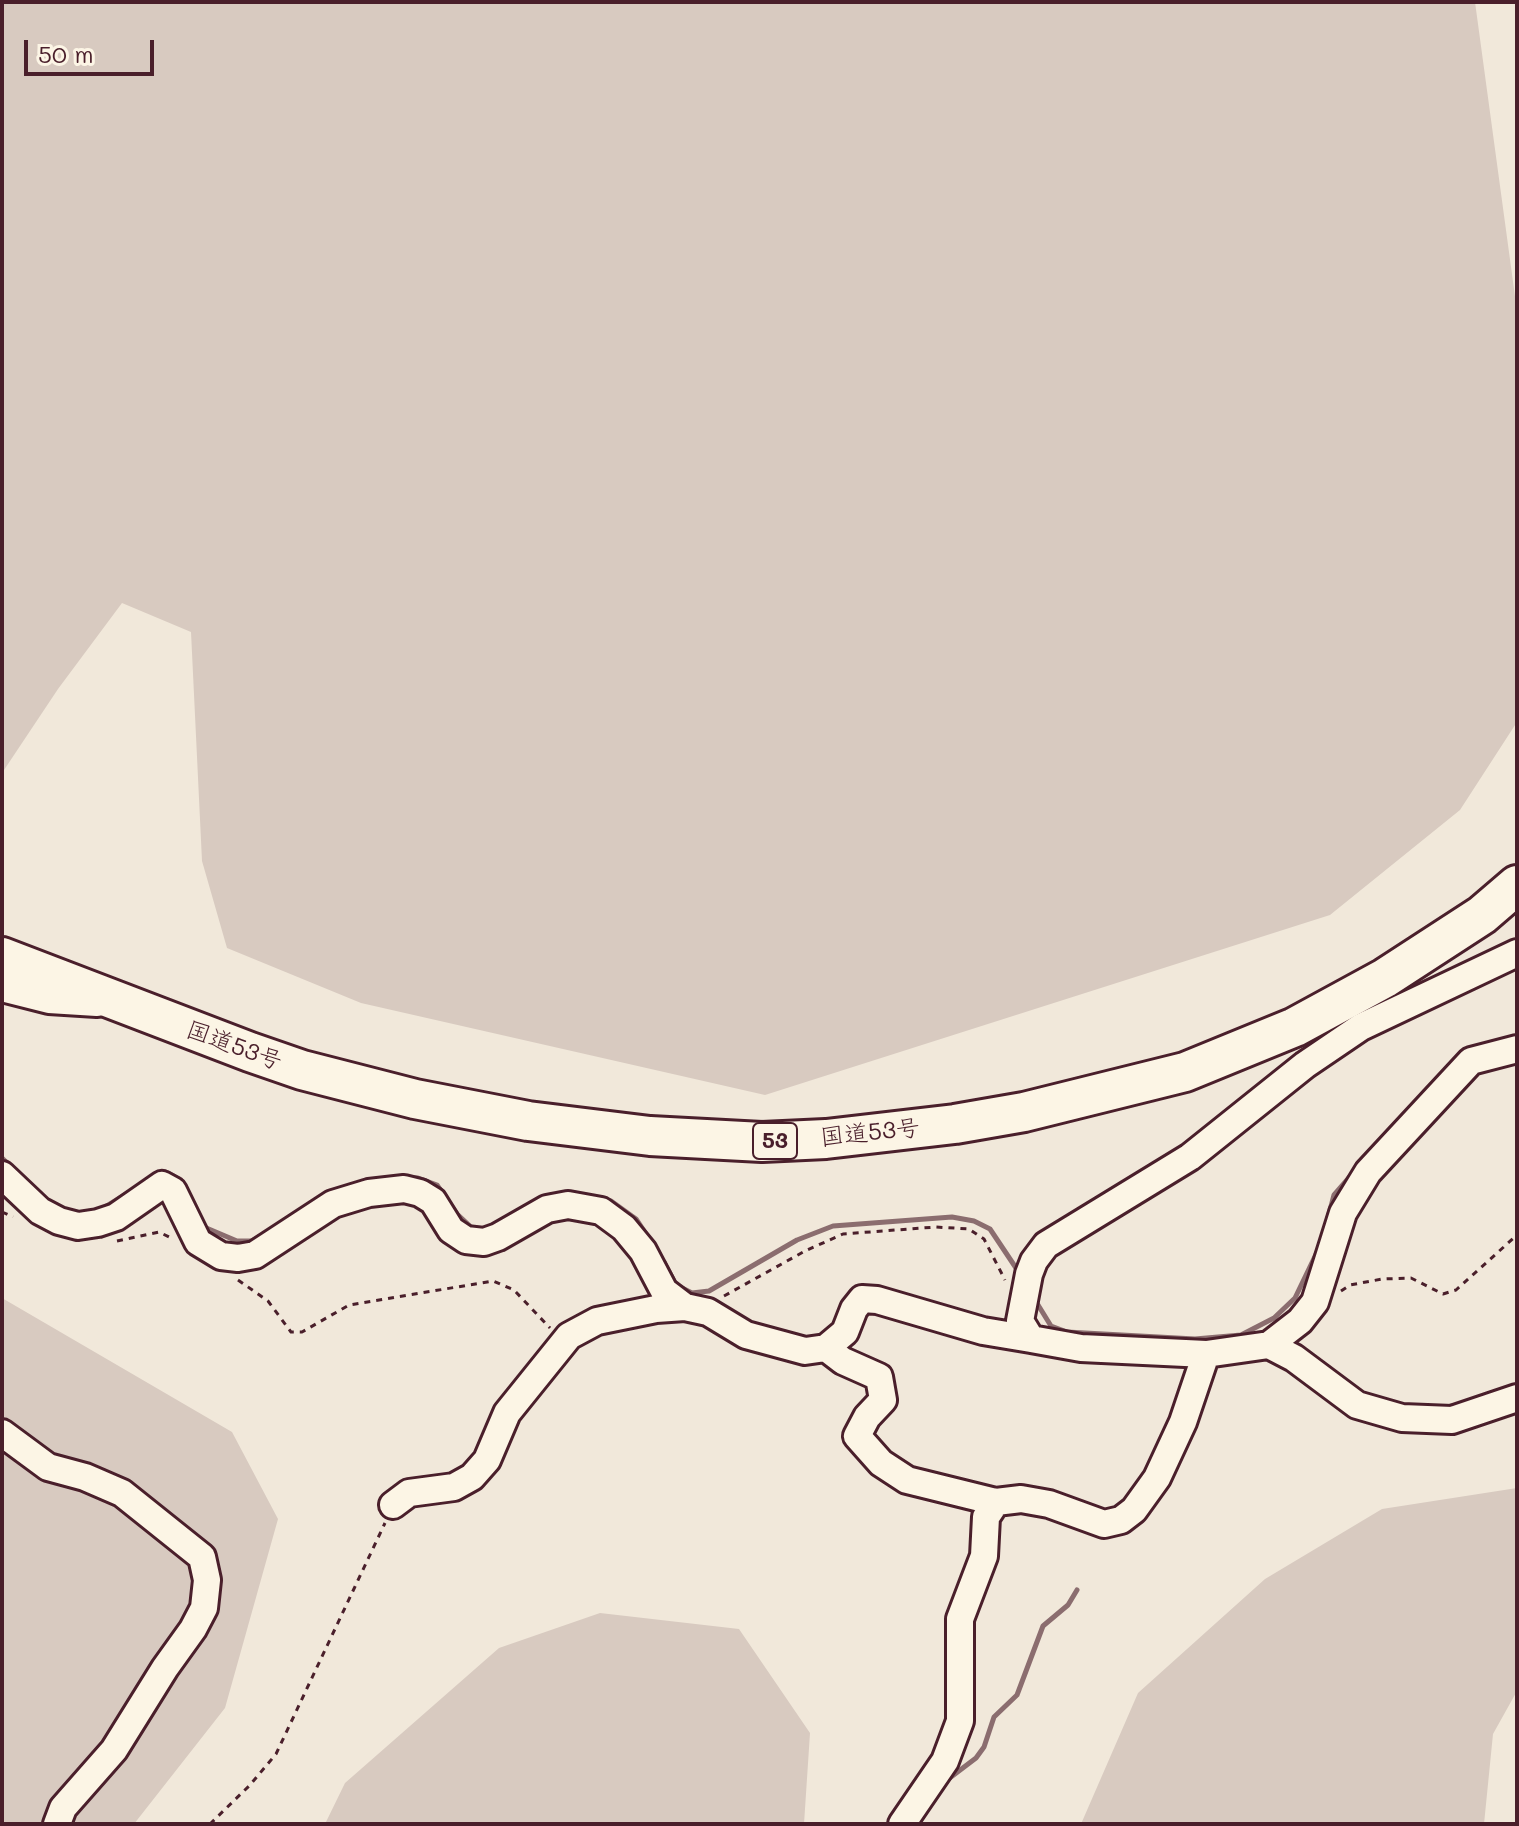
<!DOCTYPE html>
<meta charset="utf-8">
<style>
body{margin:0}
#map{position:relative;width:1519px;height:1826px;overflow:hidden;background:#f1e8da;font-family:Mali,sans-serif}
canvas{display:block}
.frame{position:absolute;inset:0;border:4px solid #4a1f2b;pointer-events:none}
.scale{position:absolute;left:24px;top:40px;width:130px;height:36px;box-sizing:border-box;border:4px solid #4a1f2b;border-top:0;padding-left:10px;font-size:24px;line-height:28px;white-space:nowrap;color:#4a1f2b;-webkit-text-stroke:6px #fcf5e5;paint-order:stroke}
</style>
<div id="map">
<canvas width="1519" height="1826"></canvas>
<div class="frame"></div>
<div class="scale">50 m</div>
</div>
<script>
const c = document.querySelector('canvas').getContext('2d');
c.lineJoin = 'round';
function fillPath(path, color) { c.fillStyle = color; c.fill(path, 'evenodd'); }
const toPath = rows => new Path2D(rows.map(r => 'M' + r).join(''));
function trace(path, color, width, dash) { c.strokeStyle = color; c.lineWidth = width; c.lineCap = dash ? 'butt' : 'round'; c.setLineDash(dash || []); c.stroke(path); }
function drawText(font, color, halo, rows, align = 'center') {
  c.font = font + ' Mali,"Klee One",sans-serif'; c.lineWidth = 6; c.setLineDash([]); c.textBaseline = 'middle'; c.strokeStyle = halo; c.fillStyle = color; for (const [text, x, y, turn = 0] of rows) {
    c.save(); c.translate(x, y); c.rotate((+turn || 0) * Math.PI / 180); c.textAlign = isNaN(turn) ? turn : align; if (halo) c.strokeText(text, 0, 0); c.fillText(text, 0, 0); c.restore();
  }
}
fillPath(toPath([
 [2,2,1475,2,1517,311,1517,722,1460,810,1330,915,765,1095,361,1003,227,948,202,861,191,632,122,603,58,689,2,773],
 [2,1298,232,1432,278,1519,225,1708,134,1824,2,1824],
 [1517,1488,1517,1691,1493,1734,1484,1824,1081,1824,1138,1693,1265,1579,1382,1509],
 [600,1613,739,1629,810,1733,804,1824,325,1824,345,1783,499,1648]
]), '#d8cac0');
trace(toPath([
 [1424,1092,1459,1057],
 [2,1158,12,1168],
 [163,1175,168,1173,181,1180,183,1185],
 [409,1178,418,1178,437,1185,457,1214,472,1228,477,1229],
 [605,1200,611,1201,636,1219,650,1240],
 [100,1210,129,1192],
 [1328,1218,1334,1195,1354,1172],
 [204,1227,237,1241,252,1241,264,1234],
 [664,1262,676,1285,692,1293,709,1291,797,1240,833,1226,952,1217,974,1221,990,1229,1020,1274],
 [1035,1300,1051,1326,1067,1332,1195,1339,1241,1335,1274,1318,1295,1298,1320,1246],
 [947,1780,976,1758,984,1747,994,1717,1017,1695,1043,1626,1068,1605,1077,1590]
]), '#8b6d6f', 5);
const minor = toPath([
 [1517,953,1361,1027,1305,1065,1190,1157,1046,1245,1034,1261,1029,1274,1020,1321,1031,1339,1081,1348,1206,1354,1269,1345,1294,1358,1357,1405,1402,1418,1452,1420,1517,1398],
 [2,988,49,1000,97,1003],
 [2,1175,40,1211,59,1221,78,1226,98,1223,116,1217,162,1185,173,1191,198,1242,221,1256,238,1258,255,1255,333,1204,369,1193,404,1189,420,1193,433,1201,451,1230,466,1240,484,1242,498,1237,547,1209,568,1205,601,1211,624,1228,643,1251,664,1291,685,1307,708,1312,746,1335,805,1351,826,1348,845,1332,854,1309,862,1299,877,1300,983,1331,1031,1339],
 [1269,1345,1300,1321,1315,1302,1343,1213,1368,1172,1471,1061,1517,1049],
 [826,1348,843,1361,879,1377,883,1400,867,1417,857,1436,881,1463,907,1480,996,1502],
 [2,1433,48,1467,85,1477,122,1493,202,1557,207,1580,204,1608,193,1629,165,1668,114,1750,63,1808,57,1824],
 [393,1505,409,1493,454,1487,472,1477,487,1460,507,1413,569,1336,597,1321,656,1309,685,1307],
 [902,1824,945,1761,960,1721,960,1619,984,1556,986,1517,996,1502,1021,1499,1049,1504,1104,1524,1121,1520,1134,1510,1157,1478,1183,1422,1206,1354]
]);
const highway = toPath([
 [2,957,250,1052,302,1070,415,1099,528,1121,650,1136,762,1142,826,1139,955,1124,1024,1112,1185,1072,1295,1027,1385,978,1482,915,1517,885]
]);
trace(minor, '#4a1f2b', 32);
trace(highway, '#4a1f2b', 44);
trace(toPath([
 [2,1212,13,1217],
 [117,1241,159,1232,171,1238],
 [238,1280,268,1301,291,1332,302,1332,349,1305,493,1281,514,1290,550,1328],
 [1341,1291,1350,1285,1382,1279,1411,1278,1443,1294,1456,1290,1517,1235],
 [724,1296,805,1251,843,1234,936,1227,969,1229,984,1239,1005,1280],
 [210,1824,250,1785,276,1754,385,1523]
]), '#4a1f2b', 3, [6, 6]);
trace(minor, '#fcf5e5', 26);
trace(highway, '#fcf5e5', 38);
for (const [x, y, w] of [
 [775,1141,44]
]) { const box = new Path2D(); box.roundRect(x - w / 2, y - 18, w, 36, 6); c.fillStyle = '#fcf5e5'; c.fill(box); trace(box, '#4a1f2b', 2); }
drawText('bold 22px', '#4a1f2b', null, [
 ["53",775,1141]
]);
drawText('24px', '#4a1f2b', '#fcf5e5', [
 ["国道53号",234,1046,20],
 ["国道53号",870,1133,-6]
]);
</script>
